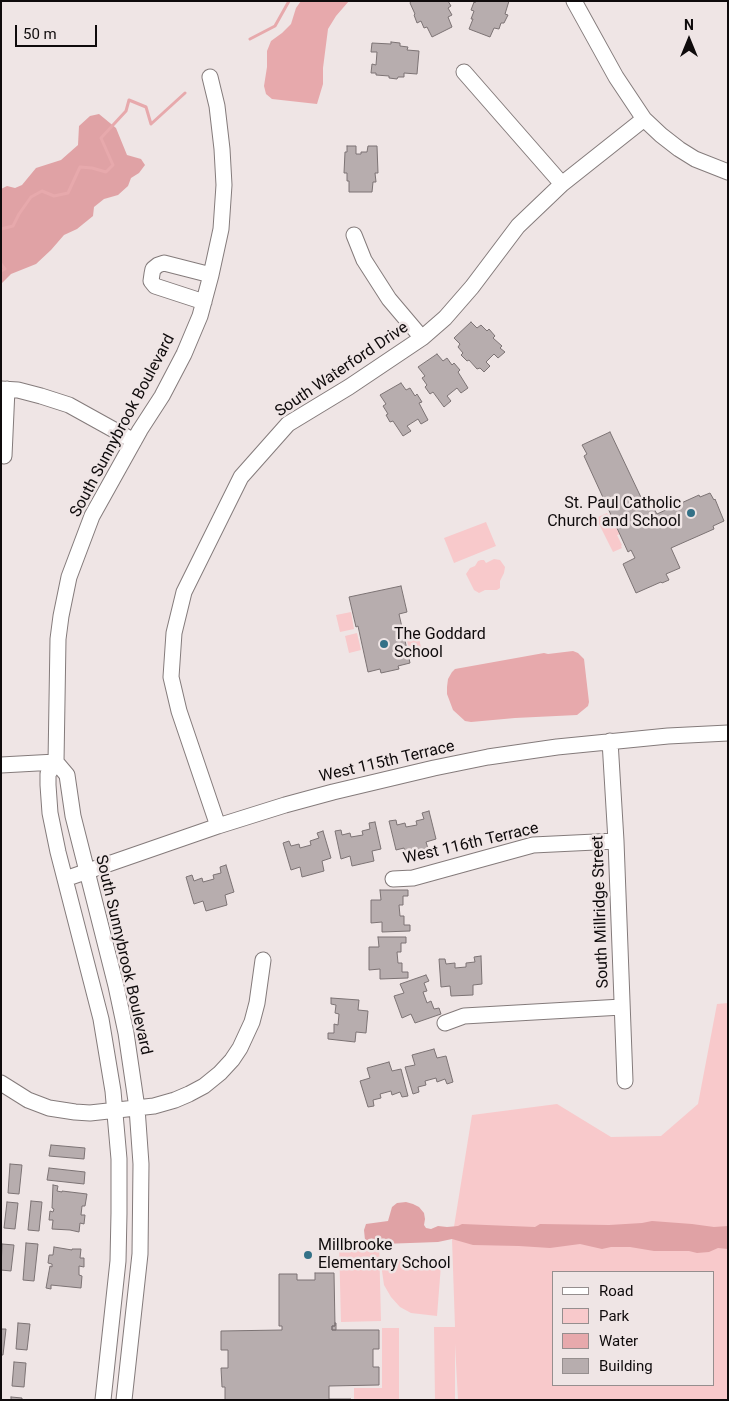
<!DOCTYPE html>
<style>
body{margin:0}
#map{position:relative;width:729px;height:1401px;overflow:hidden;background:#efe5e5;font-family:Roboto,sans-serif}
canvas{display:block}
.frame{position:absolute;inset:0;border:2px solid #0f0b0c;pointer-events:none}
.legend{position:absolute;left:552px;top:1271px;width:162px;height:115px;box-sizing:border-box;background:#efe5e5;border:1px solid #958e8e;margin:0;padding:6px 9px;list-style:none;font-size:15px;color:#0f0b0c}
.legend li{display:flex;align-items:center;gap:10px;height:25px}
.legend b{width:25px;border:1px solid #958e8e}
.north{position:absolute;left:664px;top:15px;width:50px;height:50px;-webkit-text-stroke:4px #efe5e5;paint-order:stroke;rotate:0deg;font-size:14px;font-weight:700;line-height:20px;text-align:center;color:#0f0b0c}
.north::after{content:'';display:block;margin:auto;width:18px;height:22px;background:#0f0b0c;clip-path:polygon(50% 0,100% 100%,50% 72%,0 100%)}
.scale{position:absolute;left:15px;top:25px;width:82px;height:22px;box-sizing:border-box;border:2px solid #0f0b0c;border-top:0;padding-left:6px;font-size:15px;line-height:18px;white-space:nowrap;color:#0f0b0c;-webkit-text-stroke:4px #efe5e5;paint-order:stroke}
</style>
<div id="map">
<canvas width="729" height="1401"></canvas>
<div class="frame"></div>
<ul class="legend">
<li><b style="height:6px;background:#fff"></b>Road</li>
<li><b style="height:14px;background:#f8c9cb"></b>Park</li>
<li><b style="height:14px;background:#e7a9ac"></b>Water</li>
<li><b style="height:14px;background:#b7adae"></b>Building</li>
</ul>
<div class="north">N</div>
<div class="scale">50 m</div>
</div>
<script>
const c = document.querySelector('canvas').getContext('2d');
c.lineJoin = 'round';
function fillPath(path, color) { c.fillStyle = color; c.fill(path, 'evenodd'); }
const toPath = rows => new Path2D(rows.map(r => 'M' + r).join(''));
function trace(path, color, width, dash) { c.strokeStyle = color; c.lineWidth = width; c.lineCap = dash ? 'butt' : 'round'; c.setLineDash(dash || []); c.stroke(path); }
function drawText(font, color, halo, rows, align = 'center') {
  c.font = font + ' Roboto,sans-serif'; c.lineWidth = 5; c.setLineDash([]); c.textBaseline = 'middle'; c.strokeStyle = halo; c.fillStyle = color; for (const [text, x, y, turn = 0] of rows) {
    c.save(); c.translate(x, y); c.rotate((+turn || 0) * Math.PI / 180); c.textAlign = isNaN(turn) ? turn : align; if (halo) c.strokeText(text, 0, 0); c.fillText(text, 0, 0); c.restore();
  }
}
fillPath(toPath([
 [607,513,608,515,611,514,620,534,617,535,622,545,621,546,622,548,613,552,596,518],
 [486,522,496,546,454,563,444,538],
 [494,559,500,560,505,567,504,573,500,581,500,588,497,590,485,590,479,593,474,590,466,574,470,568,475,566,478,561,481,560,484,560,486,563],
 [351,612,354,629,340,632,336,615],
 [357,633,361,650,349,653,345,636],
 [418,634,422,652,410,654,406,636],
 [728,1003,728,1400,458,1400,455,1344,455,1400,435,1400,434,1327,455,1327,452,1239,472,1115,557,1104,611,1137,661,1136,698,1104,717,1004],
 [553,1272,713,1272,713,1385,553,1385],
 [379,1242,381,1321,341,1322,339,1243],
 [381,1259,437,1261,441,1265,437,1316,411,1313,400,1307,391,1297,384,1285,382,1271],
 [382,1328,399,1328,399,1400,354,1400,354,1388,382,1388]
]), '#f8c9cb');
fillPath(toPath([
 [99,114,116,128,127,155,141,159,145,165,139,173,131,178,128,186,118,195,104,199,94,207,93,216,77,229,64,235,51,250,36,264,11,274,1,284,1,189,7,186,15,188,22,185,36,168,61,160,78,145,79,126,90,116],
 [406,1202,413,1204,419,1207,424,1213,425,1219,424,1225,426,1228,431,1229,438,1226,447,1227,458,1226,462,1224,535,1227,540,1224,609,1225,642,1223,652,1221,692,1224,714,1227,728,1226,728,1249,718,1248,709,1252,697,1253,689,1251,654,1251,630,1247,611,1247,602,1249,580,1244,550,1248,519,1246,473,1245,452,1239,438,1242,382,1244,365,1240,364,1230,366,1224,388,1221,392,1207,397,1203]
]), '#e0a2a5');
fillPath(toPath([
 [301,1,349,1,336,16,328,29,323,68,323,84,317,104,272,99,266,94,264,86,267,67,267,51,271,41,282,33,291,24,296,8],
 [573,651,578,653,584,659,589,702,588,706,577,715,515,718,471,722,465,721,453,710,447,694,447,687,448,679,452,672,455,669,544,653,548,654]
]), '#e7a9ac');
trace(toPath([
 [250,39,275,26,289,1],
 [1,229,13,226,19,214,31,197,42,191,54,196,68,193,80,167,92,168,106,172,113,165,101,138,126,111,129,100,146,107,151,124,185,93],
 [1,264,5,269,1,271]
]), '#e7a9ac', 3);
const building = toPath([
 [411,1,448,1,451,6,448,8,452,15,448,17,452,27,432,37,427,27,424,28,421,21,417,23,414,15,415,14,410,3,411,1],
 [476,1,509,1,505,14,508,15,504,23,501,23,499,29,494,28,490,37,469,29,473,19,471,19,474,11,471,10,474,2,475,3,476,1],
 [391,42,400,43,400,46,408,47,407,50,419,51,417,74,404,73,404,77,398,77,397,79,389,78,389,76,376,75,376,73,371,73,372,64,376,65,377,52,371,52,372,43,391,44,391,42],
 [347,146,356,146,356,154,361,154,361,152,367,152,368,146,377,146,378,173,375,173,376,182,373,182,372,192,349,192,349,181,347,181,347,173,344,173,345,152,347,152,347,146],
 [471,322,477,328,481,325,487,331,489,329,495,336,493,338,502,346,500,348,505,352,498,358,494,354,486,362,490,366,484,372,480,368,477,369,469,360,467,361,461,355,463,353,458,347,460,344,454,338,471,322],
 [437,354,443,361,447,358,452,365,454,363,460,370,458,372,468,388,461,393,457,388,447,396,451,401,444,407,433,392,430,394,425,387,427,385,422,378,425,376,418,367,437,354],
 [401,383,406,390,410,388,415,396,417,394,422,402,419,403,428,420,421,424,418,419,407,426,411,431,403,436,393,421,390,422,386,415,388,414,383,406,386,404,380,395,401,383],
 [610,432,647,510,653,507,657,514,699,495,700,497,710,493,714,500,715,499,724,521,713,526,714,529,671,548,680,568,666,574,669,580,662,583,661,582,636,593,623,564,635,558,631,550,628,552,584,456,587,454,582,445,610,432],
 [401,586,407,612,399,614,410,663,398,666,399,669,381,673,380,669,368,672,358,626,356,627,349,597,401,586],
 [429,811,436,839,426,842,429,852,407,858,404,848,396,850,389,821,396,820,397,825,405,823,406,827,417,825,416,821,424,819,422,813,429,811],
 [375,822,381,849,372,851,374,861,352,866,350,856,341,859,335,831,341,830,342,835,350,833,351,837,363,835,362,831,370,829,369,823,375,822],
 [323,831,331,858,322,861,324,871,302,877,300,867,291,870,283,843,289,841,291,846,299,844,300,848,311,845,310,841,319,838,317,833,323,831],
 [226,865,234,892,225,895,227,905,206,911,203,901,194,904,186,877,192,875,194,881,202,878,203,882,214,879,213,875,221,873,220,867,226,865],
 [380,890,408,890,408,896,403,896,403,905,399,905,400,916,404,916,404,925,410,925,410,931,382,932,382,922,371,923,371,900,381,900,380,890],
 [378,937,406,937,406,943,401,943,401,952,397,952,398,963,402,963,402,972,408,972,408,978,380,979,380,969,369,970,369,947,379,947,378,937],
 [481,956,482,984,473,985,473,995,451,996,450,986,441,987,439,959,445,959,446,964,455,963,455,968,466,967,466,963,475,962,474,957,481,956],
 [426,975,429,981,424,983,427,991,423,992,427,1003,431,1001,434,1009,439,1008,441,1014,415,1023,411,1014,402,1018,394,996,404,993,400,984,426,975],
 [331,998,359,1000,358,1010,368,1011,366,1033,356,1032,355,1042,328,1039,328,1033,334,1033,334,1024,338,1025,339,1014,335,1013,336,1005,331,1004,331,998],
 [434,1049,437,1058,446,1056,453,1082,447,1084,445,1079,437,1082,436,1078,425,1081,426,1085,418,1087,419,1092,413,1094,405,1067,415,1065,412,1055,434,1049],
 [389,1062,392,1071,401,1069,408,1096,402,1097,400,1092,392,1095,391,1091,380,1094,381,1098,373,1100,374,1106,368,1107,360,1081,370,1078,367,1068,389,1062],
 [51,1145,85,1148,84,1159,49,1156,51,1145],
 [10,1164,22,1165,19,1194,8,1193,10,1164],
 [49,1168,85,1172,84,1184,47,1180,49,1168],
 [53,1185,58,1186,57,1191,62,1192,62,1191,87,1194,85,1206,82,1206,81,1215,85,1215,84,1224,80,1223,79,1232,70,1230,52,1229,53,1220,49,1220,50,1211,53,1212,54,1209,52,1208,53,1185],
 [31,1201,42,1202,39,1231,28,1230,31,1201],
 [7,1202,18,1203,15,1229,4,1228,7,1202],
 [26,1243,38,1244,34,1281,23,1280,26,1243],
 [2,1244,14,1245,11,1271,1,1270,2,1244],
 [54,1247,72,1250,72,1249,81,1249,80,1258,84,1258,84,1267,79,1266,79,1275,82,1276,81,1288,51,1285,51,1289,46,1288,50,1266,52,1267,52,1264,48,1263,49,1255,53,1255,54,1247],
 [315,1273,334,1273,335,1326,332,1326,332,1330,379,1330,379,1349,373,1349,373,1367,379,1367,379,1385,329,1386,329,1399,351,1399,352,1400,225,1400,225,1387,222,1387,221,1368,228,1368,228,1350,221,1350,221,1331,282,1330,282,1326,279,1326,279,1274,297,1274,297,1280,315,1280,315,1273],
 [18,1323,30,1324,27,1350,16,1349,18,1323],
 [335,1323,336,1323,336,1330,332,1330,332,1326,335,1326,335,1323],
 [1,1329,6,1329,3,1355,1,1355,1,1329],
 [14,1362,26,1363,24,1387,12,1386,14,1362],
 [11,1397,22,1398,22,1400,11,1400,11,1397]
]);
fillPath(building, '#b7adae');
trace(building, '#7c7374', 1);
const minor = toPath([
 [574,1,616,77,644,119,661,135,679,149,695,159,728,172],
 [464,72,562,184],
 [354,235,364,260,389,299,422,338],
 [204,302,155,286,151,281,152,274,153,269,158,265,164,263,211,275],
 [1,389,18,390,41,396,69,405,134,441],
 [4,456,7,389],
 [610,741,616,841,625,1081],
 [56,762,67,775,73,816,116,986,126,1033,137,1108,141,1164,140,1254,124,1400],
 [1,765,56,762],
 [218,826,179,711,171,677,174,633,184,592,241,477,288,424,349,387,422,338,445,318,472,287,518,226,562,184,644,119],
 [65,879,218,826,285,805,333,792,434,768,488,757,557,747,668,736,728,733],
 [393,879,413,878,533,845,616,841],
 [445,1023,464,1016,622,1007],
 [1,1083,28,1100,49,1108,75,1112,90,1113,154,1106,175,1100,189,1094,204,1086,220,1073,232,1060,240,1048,252,1022,257,1003,263,960],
 [103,1400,118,1261,119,1213,119,1159,113,1091,101,1019,58,852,50,813,48,785,48,774,56,762,58,639,61,616,69,577,92,516,140,430,162,396,184,354,200,316,211,275,221,229,224,185,222,149,217,106,210,77]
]);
trace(minor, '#847b7b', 17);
trace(minor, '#fff', 15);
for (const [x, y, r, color] of [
 [691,513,5,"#347187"],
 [384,644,5,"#347187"],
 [308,1255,5,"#347187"]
]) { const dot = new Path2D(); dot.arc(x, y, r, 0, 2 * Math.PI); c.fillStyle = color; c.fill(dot); trace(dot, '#efe5e5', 2); }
drawText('16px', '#0f0b0c', '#efe5e5', [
 ["South Waterford Drive",342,370,-34],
 ["South Sunnybrook Boulevard",123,426,-62],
 ["West 115th Terrace",387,762,-13],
 ["West 116th Terrace",471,844,-13],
 ["South Millridge Street",601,912,-92],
 ["South Sunnybrook Boulevard",123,955,77]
]);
drawText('16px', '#0f0b0c', '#efe5e5', [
 ["St. Paul Catholic",681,504,"right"],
 ["Church and School",681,522,"right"],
 ["The Goddard",394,635],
 ["School",394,653],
 ["Millbrooke",318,1246],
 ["Elementary School",318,1264]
], 'left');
</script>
